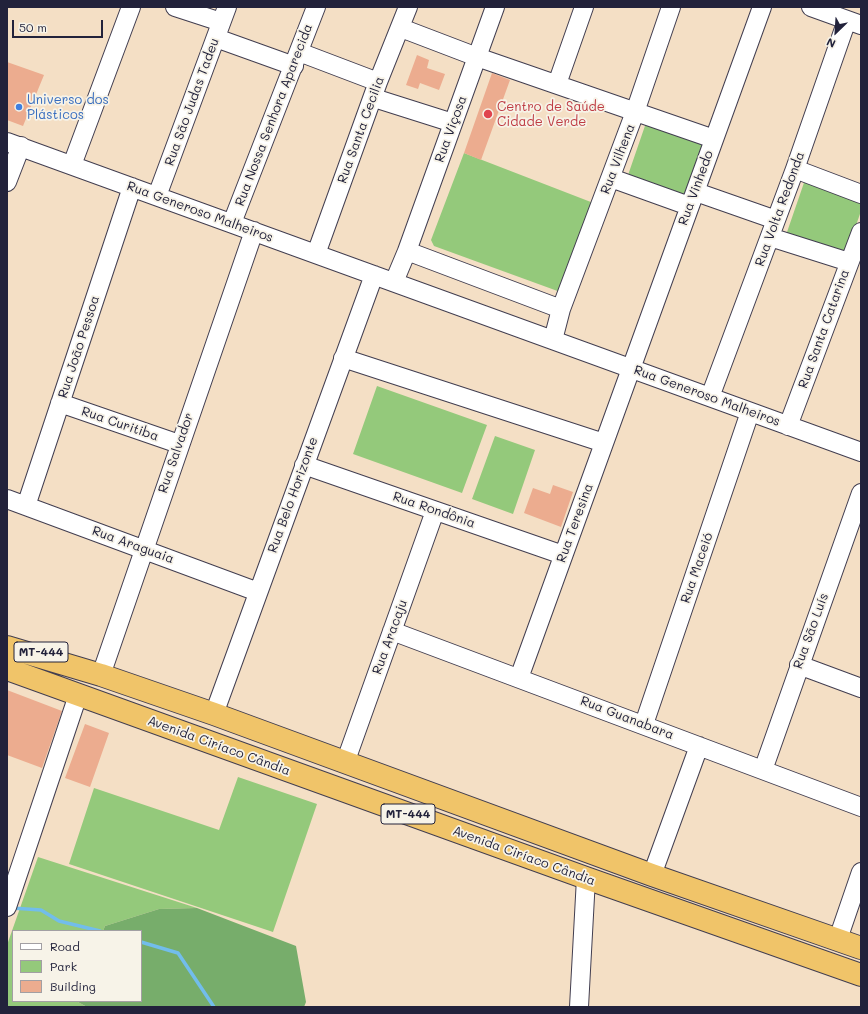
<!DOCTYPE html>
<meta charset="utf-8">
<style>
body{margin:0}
#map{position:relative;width:868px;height:1014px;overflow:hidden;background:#f4dfc5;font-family:Mali,sans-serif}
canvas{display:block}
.frame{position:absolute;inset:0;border:8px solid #22223b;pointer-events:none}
.legend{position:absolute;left:12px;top:930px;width:130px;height:72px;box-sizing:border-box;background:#f7f3e8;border:1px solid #a29fa3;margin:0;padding:5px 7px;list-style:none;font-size:12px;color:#22223b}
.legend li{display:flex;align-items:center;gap:8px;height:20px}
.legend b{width:20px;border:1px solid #a29fa3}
.north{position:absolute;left:816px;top:12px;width:40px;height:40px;-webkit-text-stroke:3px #f7f3e8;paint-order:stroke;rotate:205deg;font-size:11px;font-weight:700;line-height:16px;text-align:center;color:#22223b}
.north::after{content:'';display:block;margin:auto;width:14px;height:18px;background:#22223b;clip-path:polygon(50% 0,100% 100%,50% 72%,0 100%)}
.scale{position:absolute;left:12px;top:20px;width:91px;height:18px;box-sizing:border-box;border:2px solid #22223b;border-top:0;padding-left:5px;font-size:12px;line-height:14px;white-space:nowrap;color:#22223b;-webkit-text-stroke:3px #f7f3e8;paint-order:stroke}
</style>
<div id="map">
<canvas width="868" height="1014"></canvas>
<div class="frame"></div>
<ul class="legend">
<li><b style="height:5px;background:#fff"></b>Road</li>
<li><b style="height:11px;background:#94c97b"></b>Park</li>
<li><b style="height:11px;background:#ecac8f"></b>Building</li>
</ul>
<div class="north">N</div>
<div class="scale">50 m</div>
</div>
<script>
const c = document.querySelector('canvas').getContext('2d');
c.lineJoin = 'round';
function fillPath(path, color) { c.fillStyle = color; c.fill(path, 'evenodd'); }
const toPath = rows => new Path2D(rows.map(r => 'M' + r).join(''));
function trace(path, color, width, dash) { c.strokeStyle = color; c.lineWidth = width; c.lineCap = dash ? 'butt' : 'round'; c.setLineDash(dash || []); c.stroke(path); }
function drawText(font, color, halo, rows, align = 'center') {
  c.font = font + ' Mali,sans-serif'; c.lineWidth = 3.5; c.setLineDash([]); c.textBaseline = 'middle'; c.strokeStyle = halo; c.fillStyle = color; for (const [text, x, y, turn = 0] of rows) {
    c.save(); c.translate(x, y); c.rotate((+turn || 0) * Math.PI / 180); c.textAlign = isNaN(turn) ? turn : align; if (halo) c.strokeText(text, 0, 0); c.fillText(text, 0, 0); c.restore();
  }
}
fillPath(toPath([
 [647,120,711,142,687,199,627,178],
 [464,153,596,204,563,293,434,246,431,240],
 [807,174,861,195,861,211,845,257,786,235],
 [377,386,487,425,462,493,353,454],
 [495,436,535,450,513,514,472,499],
 [238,777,317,804,273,932,69,864,94,788,219,830],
 [38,857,197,908,159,909,105,926,103,931,13,931,13,1001,76,1001,87,1007,7,1007,7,945]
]), '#94c97b');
fillPath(toPath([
 [197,908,296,946,306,1002,304,1007,87,1007,76,1001,141,1001,141,931,103,931,105,926,159,909]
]), '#77ad6b');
trace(toPath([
 [12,908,41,910,59,921,100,931],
 [141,942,178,953,214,1007]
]), '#72bdeb', 3.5);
fillPath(toPath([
 [417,55,429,60,427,68,445,74,439,90,420,83,418,89,406,85],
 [7,62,44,75,23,126,7,120],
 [492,73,510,80,481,160,464,153],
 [553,485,573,492,561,527,524,513,533,488,550,494],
 [7,690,62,711,42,768,7,755],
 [85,724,109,733,90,787,65,778]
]), '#ecac8f');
const minor = toPath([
 [175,7,221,22],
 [811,7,861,25],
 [401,28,477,57,714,139],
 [216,38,294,66],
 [299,52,378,82],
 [557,84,584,7],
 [374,98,453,123],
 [7,142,861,452],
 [72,165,131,7],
 [795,169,861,194],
 [611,178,689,206],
 [7,182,21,146],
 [696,192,776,220],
 [157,196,227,7],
 [232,223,316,7],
 [770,237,849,262],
 [407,251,495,7],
 [316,254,378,82,408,7],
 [394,282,407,251,561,309],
 [553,340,561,309,635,112,671,7],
 [343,358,604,443],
 [710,397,795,169,847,20],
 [60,403,179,444],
 [788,426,861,232],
 [304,465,563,555],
 [7,499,258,592],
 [26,506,132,187],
 [392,631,861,807],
 [799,665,861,688],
 [101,675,254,231],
 [519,678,762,7],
 [214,714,374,275],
 [644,724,750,412],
 [345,763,435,511],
 [763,770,861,493],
 [652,875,699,746],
 [7,907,78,695],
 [838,939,861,872],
 [579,1007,586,878]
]);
const highway = toPath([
 [7,647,101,675,214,714,652,875,861,948],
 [7,669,586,878,861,975]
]);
trace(minor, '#423e50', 20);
trace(highway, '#423e50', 24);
trace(minor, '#fff', 18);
trace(highway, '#f0c469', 22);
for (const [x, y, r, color] of [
 [19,107,4,"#3f7fe0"],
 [488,114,5,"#e0444e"]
]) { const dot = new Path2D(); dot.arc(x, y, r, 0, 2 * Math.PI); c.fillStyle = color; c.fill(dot); trace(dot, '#f7f3e8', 1.5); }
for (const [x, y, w] of [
 [41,652,54],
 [408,814,54]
]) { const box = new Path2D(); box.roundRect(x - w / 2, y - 10, w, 20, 3); c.fillStyle = '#f7f3e8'; c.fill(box); trace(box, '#22223b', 1); }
drawText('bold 12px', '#22223b', null, [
 ["MT-444",41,652],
 ["MT-444",408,814]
]);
drawText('13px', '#366cbe', '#f7f3e8', [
 ["Universo dos",27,100],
 ["Plásticos",27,115]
], 'left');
drawText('13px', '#22223b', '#f7f3e8', [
 ["Rua São Judas Tadeu",192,102,-70],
 ["Rua Nossa Senhora Aparecida",274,115,-69],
 ["Rua Viçosa",451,129,-70],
 ["Rua Santa Cecilia",361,130,-70],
 ["Rua Vilhena",618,159,-69],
 ["Rua Vinhedo",696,188,-70],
 ["Rua Volta Redonda",780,209,-70],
 ["Rua Generoso Malheiros",200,212,20],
 ["Rua Santa Catarina",824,329,-70],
 ["Rua João Pessoa",79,347,-72],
 ["Rua Generoso Malheiros",707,396,20],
 ["Rua Curitiba",120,424,19],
 ["Rua Salvador",176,453,-71],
 ["Rua Belo Horizonte",293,495,-70],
 ["Rua Rondônia",434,510,19],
 ["Rua Teresina",575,523,-70],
 ["Rua Araguaia",133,545,20],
 ["Rua Maceió",697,568,-71],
 ["Rua São Luís",811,631,-70],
 ["Rua Aracaju",390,637,-70],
 ["Rua Guanabara",627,718,21],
 ["Avenida Ciríaco Cândia",219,746,20],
 ["Avenida Ciríaco Cândia",524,856,20]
]);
drawText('13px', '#be3a42', '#f7f3e8', [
 ["Centro de Saúde",497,107],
 ["Cidade Verde",497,122]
], 'left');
</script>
